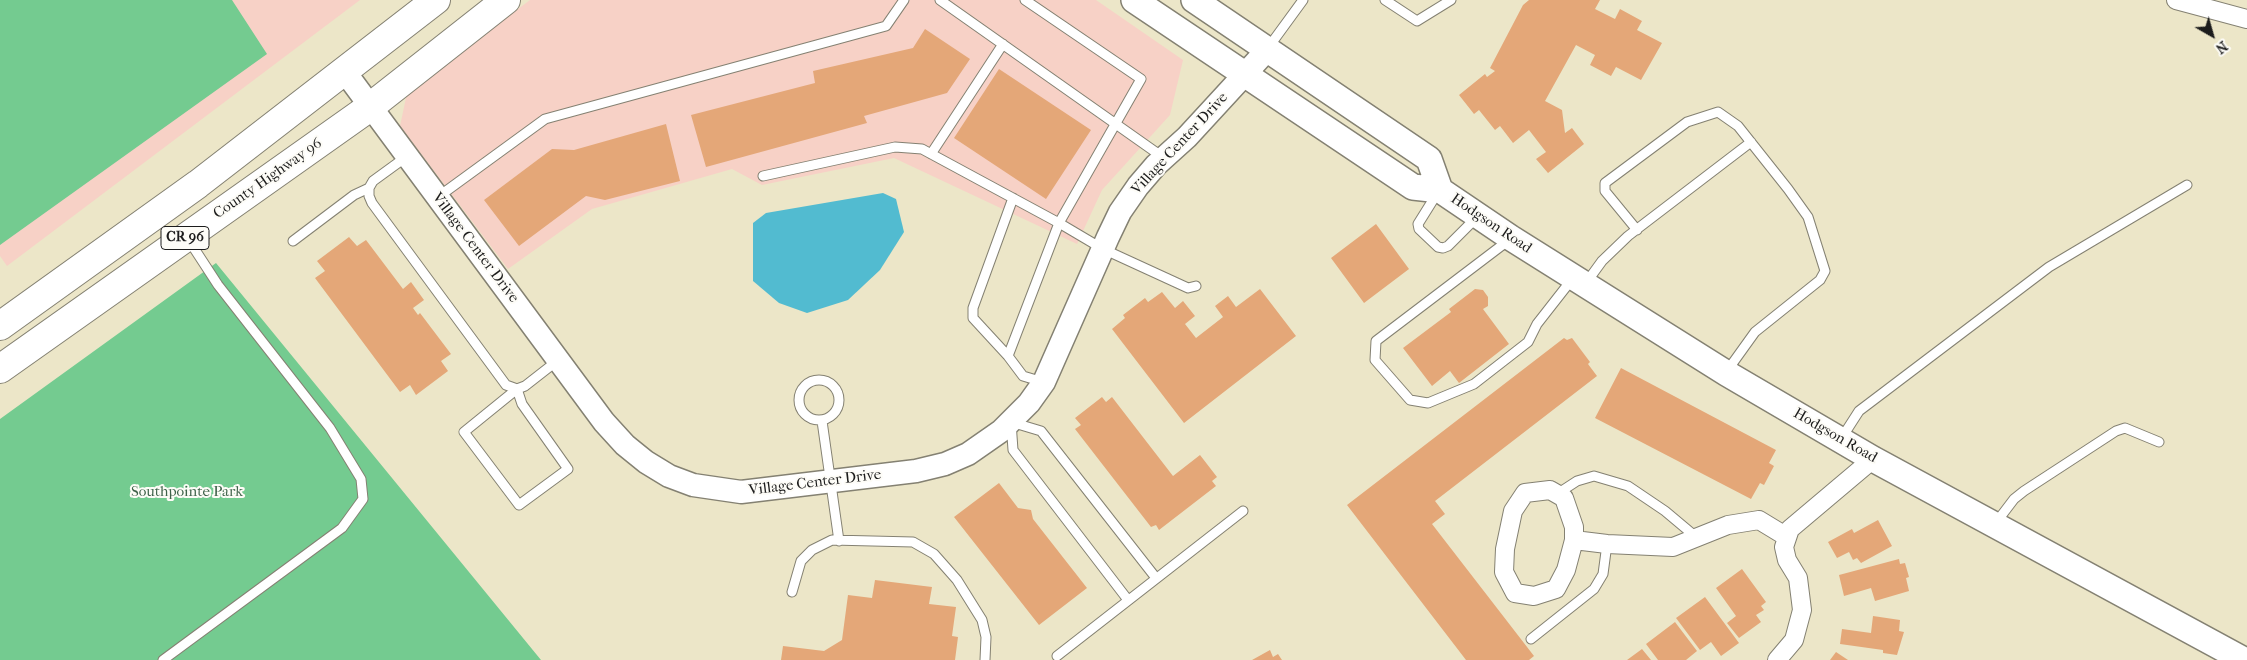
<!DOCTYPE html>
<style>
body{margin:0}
#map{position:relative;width:2247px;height:660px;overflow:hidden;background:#ece6c8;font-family:"IM FELL French Canon",serif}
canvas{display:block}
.north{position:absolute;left:2187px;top:10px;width:50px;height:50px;-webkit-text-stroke:4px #fdfcf7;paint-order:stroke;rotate:142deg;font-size:14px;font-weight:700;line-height:20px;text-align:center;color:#1c1c1c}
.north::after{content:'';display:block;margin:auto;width:18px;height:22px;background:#1c1c1c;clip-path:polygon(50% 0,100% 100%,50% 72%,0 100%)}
</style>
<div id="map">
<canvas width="2247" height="660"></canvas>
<div class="north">N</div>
</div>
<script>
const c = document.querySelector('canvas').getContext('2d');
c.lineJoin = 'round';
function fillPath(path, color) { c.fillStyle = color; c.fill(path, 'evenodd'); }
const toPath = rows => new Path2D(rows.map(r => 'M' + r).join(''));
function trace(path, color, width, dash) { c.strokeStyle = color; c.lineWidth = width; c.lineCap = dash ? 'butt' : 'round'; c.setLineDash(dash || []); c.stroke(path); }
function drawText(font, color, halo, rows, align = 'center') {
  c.font = font + ' "IM FELL French Canon",serif'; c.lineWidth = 4; c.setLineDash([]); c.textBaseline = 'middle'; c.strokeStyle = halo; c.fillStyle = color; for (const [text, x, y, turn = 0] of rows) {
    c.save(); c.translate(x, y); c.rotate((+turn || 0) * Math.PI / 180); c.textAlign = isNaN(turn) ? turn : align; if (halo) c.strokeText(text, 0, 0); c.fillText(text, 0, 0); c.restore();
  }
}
fillPath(toPath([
 [0,0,360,0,7,266,0,256],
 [530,0,1096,0,1183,60,1170,115,1102,190,1077,244,894,158,762,185,732,169,592,209,508,269,400,126,407,93]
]), '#f7d1c6');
fillPath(toPath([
 [0,0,232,0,267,54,0,245],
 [216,263,541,660,0,660,0,419]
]), '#74cb90');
fillPath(toPath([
 [883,193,896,199,904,232,880,270,848,300,807,313,779,303,753,281,753,223,766,213]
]), '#52bbd0');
fillPath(toPath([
 [1529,0,1600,0,1595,9,1615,19,1620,9,1642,21,1637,30,1662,43,1641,80,1616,67,1611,76,1590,65,1595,55,1576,45,1545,101,1562,110,1565,133,1572,128,1584,144,1548,173,1536,159,1546,152,1529,130,1513,143,1500,126,1495,130,1479,110,1474,114,1459,95,1485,74,1487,77,1495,71,1490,68,1523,5],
 [925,29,970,59,947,93,864,116,867,123,706,167,691,115,815,83,813,71,913,48],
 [999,69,1091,130,1046,199,954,138],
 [666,124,680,181,605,200,586,196,519,246,484,200,552,149,574,150],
 [1376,224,1409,269,1364,303,1331,258],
 [349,237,357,246,366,240,403,289,411,282,424,300,413,308,418,315,420,313,451,354,441,361,448,371,416,395,410,385,400,392,315,278,325,271,317,261],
 [1260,289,1296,336,1184,423,1112,329,1125,318,1123,315,1145,298,1148,302,1162,292,1175,308,1183,301,1195,316,1185,324,1196,338,1223,317,1215,306,1228,296,1236,307],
 [1475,289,1483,290,1488,297,1488,306,1483,309,1509,344,1459,383,1450,371,1432,386,1403,348,1451,312,1449,309],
 [1564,338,1567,340,1572,338,1590,362,1588,364,1597,376,1435,501,1445,514,1432,524,1534,656,1529,660,1466,660,1347,505],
 [1621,368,1776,450,1769,463,1774,466,1764,485,1760,483,1751,499,1595,418],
 [1102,397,1106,402,1112,397,1173,476,1200,455,1217,477,1212,481,1216,486,1159,530,1156,525,1151,527,1075,429,1081,425,1075,418],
 [999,483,1018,508,1031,510,1033,519,1087,588,1039,625,954,517],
 [1878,520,1892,546,1861,563,1857,558,1853,560,1849,552,1837,558,1828,542,1852,529,1854,533],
 [1899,559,1900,564,1905,563,1909,577,1906,578,1909,591,1875,601,1871,588,1844,596,1839,575],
 [1742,569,1766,602,1761,606,1764,610,1756,615,1761,622,1739,638,1727,623,1736,616,1716,588],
 [875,580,932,587,929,604,956,607,952,636,958,637,955,660,781,660,783,646,824,651,842,640,848,595,872,598],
 [1705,597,1739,643,1721,656,1711,642,1700,650,1676,618],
 [1873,616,1900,620,1899,631,1904,632,1897,655,1883,653,1883,650,1840,644,1842,629,1871,633],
 [1675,622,1697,651,1686,660,1658,660,1646,644],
 [1642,649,1651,660,1627,660],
 [1270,650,1273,657,1278,654,1282,660,1252,660],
 [1836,652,1848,660,1830,660]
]), '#e4a778');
const service = toPath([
 [940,0,1164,158],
 [1025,0,1141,79,1059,223,1008,356,1023,376,1043,382],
 [1385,0,1417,21,1451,0],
 [1268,48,1303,0],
 [931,154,1003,44],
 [406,157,373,181,369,188,369,196,372,203,506,385,517,389,525,386,557,361],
 [763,176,895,147,922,149,1059,223,1103,249,1188,288,1196,286],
 [1438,192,1418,224,1419,229,1438,247,1443,248,1448,246,1477,217],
 [438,197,545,119,886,26,904,0],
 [1637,230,1605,191,1605,183,1687,122,1718,112,1738,126,1788,189,1808,217,1825,271,1820,280,1755,332,1727,371],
 [1509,240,1376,341,1375,360,1410,400,1428,403,1474,384,1528,342,1537,324,1573,278],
 [293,241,354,195,369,188],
 [1586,283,1602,261,1628,236,1751,142],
 [1008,356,973,318,973,308,1013,198],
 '799 400a20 20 0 1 1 40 0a20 20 0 1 1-40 0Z',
 [517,389,522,404,568,469,519,505,464,432,517,389],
 [822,421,839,541],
 [1841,439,1859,411,2049,267,2187,185],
 [1557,494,1577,481,1594,476,1628,486,1665,511,1696,537],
 [1995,524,2014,499,2024,491,2116,431,2125,428,2159,442],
 [792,592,801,561,812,550,832,540,913,542,934,554,957,580,982,620,986,637,985,660],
 [1128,600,1013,450,1011,422,1041,431,1156,578],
 [1531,639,1594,589,1603,574,1607,544],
 [1057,656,1243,511],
 [163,660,342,528,363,499,361,479,330,428,218,285,188,239]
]);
const minor = toPath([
 [2176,0,2247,19],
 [1550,490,1564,498,1574,527,1574,540,1566,570,1556,589,1534,596,1515,593,1504,572,1505,549,1513,511,1525,493,1550,490],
 [1574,540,1607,544,1673,547,1728,525,1759,520,1787,537],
 [1777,660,1794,640,1802,610,1798,578,1787,560,1784,547,1790,529,1873,459]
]);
const tertiary = toPath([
 [345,72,604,422,625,445,646,462,669,476,693,485,741,492,916,471,945,464,968,454,1001,431,1029,403,1044,382,1108,237,1120,212,1138,186,1156,165,1187,137,1268,49]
]);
const secondary = toPath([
 [1134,0,1413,187,1440,190,1511,238,1726,373,1873,459,2244,660],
 [1194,0,1429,159,1440,190]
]);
const primary = toPath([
 [0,326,198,184,436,0],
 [0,369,370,107,506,0]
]);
trace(service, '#848172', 11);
trace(minor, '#848172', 20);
trace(tertiary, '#848172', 25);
trace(secondary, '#848172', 28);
trace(primary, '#848172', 30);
trace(service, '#fff', 9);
trace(minor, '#fff', 18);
trace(tertiary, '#fff', 22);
trace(secondary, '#fff', 25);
trace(primary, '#fff', 28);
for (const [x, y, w] of [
 [185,238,48]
]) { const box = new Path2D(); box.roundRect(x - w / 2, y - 11.5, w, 23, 4); c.fillStyle = '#fdfcf7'; c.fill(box); trace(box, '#1c1c1c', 1); }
drawText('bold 14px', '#1c1c1c', null, [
 ["CR 96",185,238]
]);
drawText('15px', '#1c1c1c', '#fdfcf7', [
 ["Village Center Drive",1180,144,-47],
 ["County Highway 96",268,179,-35],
 ["Hodgson Road",1491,224,34],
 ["Village Center Drive",475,248,53],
 ["Hodgson Road",1835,436,30],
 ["Village Center Drive",815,483,-7]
]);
drawText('15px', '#3f624a', '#fdfcf7', [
 ["Southpointe Park",187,492]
]);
</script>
